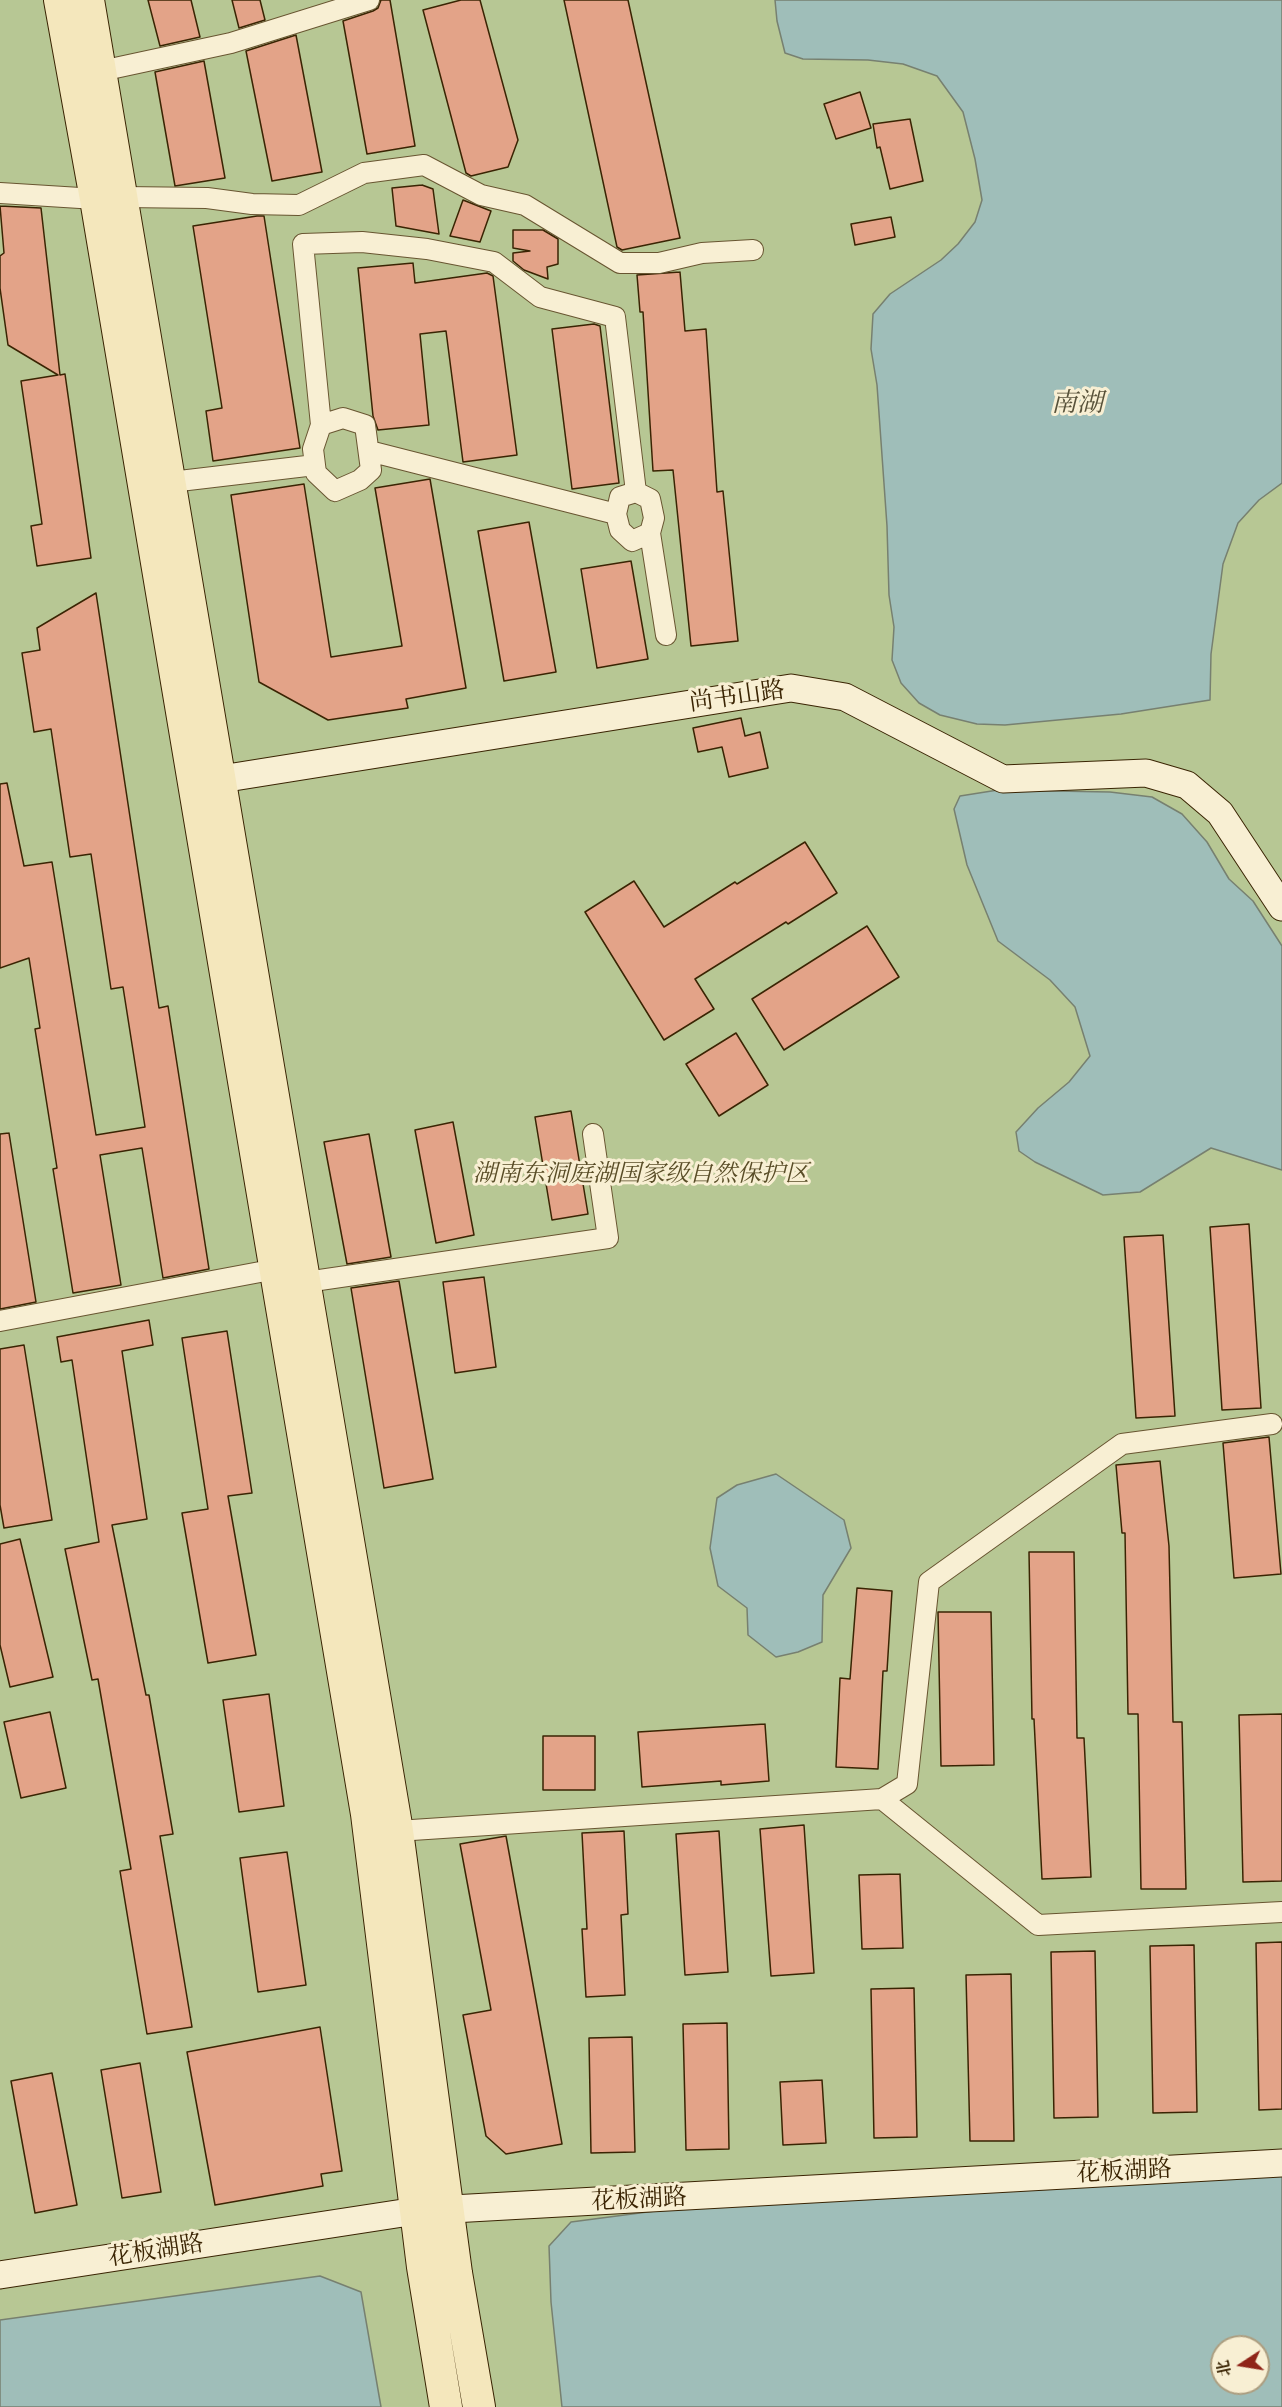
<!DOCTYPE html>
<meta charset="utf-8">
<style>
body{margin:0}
#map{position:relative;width:1282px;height:2407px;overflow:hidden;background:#f4e7bc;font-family:"EB Garamond","Noto Serif SC",serif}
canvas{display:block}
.north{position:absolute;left:1210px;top:2335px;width:60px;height:60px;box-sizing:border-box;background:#f8efd3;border:2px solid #ac9e80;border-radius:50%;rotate:258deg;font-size:16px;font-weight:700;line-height:24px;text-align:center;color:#3a2403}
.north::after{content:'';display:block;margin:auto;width:21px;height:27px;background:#8f2418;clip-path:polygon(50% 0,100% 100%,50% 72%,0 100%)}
</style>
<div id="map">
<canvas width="1282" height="2407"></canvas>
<div class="north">北</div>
</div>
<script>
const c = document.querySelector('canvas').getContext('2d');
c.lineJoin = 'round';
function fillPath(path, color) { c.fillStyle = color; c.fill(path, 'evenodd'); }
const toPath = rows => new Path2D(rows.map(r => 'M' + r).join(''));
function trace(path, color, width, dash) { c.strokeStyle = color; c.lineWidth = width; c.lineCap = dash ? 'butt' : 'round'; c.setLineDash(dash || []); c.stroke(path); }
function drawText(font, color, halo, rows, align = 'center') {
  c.font = font + ' "EB Garamond","Noto Serif SC",serif'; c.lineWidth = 6; c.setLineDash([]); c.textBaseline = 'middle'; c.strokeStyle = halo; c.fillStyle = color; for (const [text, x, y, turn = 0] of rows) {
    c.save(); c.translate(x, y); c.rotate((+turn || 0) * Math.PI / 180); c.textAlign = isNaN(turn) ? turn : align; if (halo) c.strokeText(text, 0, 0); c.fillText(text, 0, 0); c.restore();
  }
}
fillPath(toPath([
 [0,0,1282,0,1282,2407,0,2407],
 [1222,2347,1258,2347,1258,2383,1222,2383]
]), '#b7c794');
const water = toPath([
 [775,0,1282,0,1282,483,1259,500,1238,523,1223,564,1211,654,1210,700,1121,714,1005,725,977,724,940,715,919,703,901,683,892,660,894,627,889,595,887,526,877,385,871,349,873,314,890,294,941,260,958,244,975,222,982,200,975,159,963,112,937,76,903,64,868,60,803,59,785,53,777,21,775,0],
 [998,790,1110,792,1152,797,1182,814,1207,842,1229,879,1253,901,1282,946,1282,1170,1211,1148,1140,1192,1103,1195,1035,1162,1019,1151,1016,1132,1038,1108,1069,1082,1090,1056,1075,1007,1050,980,998,941,967,865,954,809,960,796,998,790],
 [776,1474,844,1520,851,1548,823,1595,822,1642,798,1652,776,1657,748,1635,747,1608,718,1586,710,1548,717,1498,737,1485,776,1474],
 [1282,2169,1282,2407,562,2407,551,2302,549,2246,571,2222,678,2208,1282,2169],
 [1222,2347,1258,2347,1258,2383,1222,2383,1222,2347],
 [320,2276,361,2292,381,2407,0,2407,0,2320,320,2276]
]);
fillPath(water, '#9fbeb9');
trace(water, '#778070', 1.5);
const building = toPath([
 [148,0,191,0,200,37,160,46,148,0],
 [232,0,260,0,265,20,239,28,232,0],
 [381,0,390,0,415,146,367,154,343,21,373,11,378,8,381,0],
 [461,0,480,0,518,140,508,167,471,176,466,173,423,10,461,0],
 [564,0,628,0,680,238,622,250,617,247,564,0],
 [296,35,322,172,272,181,246,51,296,35],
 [204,61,225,178,175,186,155,72,204,61],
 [860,92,871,128,836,139,824,104,860,92],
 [910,119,923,181,890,189,880,147,877,148,873,124,910,119],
 [422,185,433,189,439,234,396,226,392,188,422,185],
 [463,200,491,211,480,242,450,236,463,200],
 [0,206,41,208,60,375,65,374,91,558,37,566,31,526,42,524,21,381,58,375,8,345,0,288,0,256,4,253,0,206],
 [257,216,264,216,300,448,213,461,206,411,222,408,193,226,257,216],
 [891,217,895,237,855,245,851,224,891,217],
 [513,230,543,230,558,239,558,264,547,267,548,279,524,270,513,261,513,253,530,251,513,248,513,230],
 [413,263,415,283,487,273,493,276,517,455,463,462,446,331,420,334,429,425,378,430,373,416,358,268,413,263],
 [680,272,685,331,706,329,717,492,723,491,738,641,691,646,673,470,653,471,643,312,640,312,637,275,680,272],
 [594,324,600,326,619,483,572,489,552,329,594,324],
 [430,479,466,688,406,699,408,708,328,720,259,682,231,495,304,484,331,657,402,646,375,488,430,479],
 [529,522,556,672,504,681,478,531,529,522],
 [631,561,648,659,597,668,581,569,631,561],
 [96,593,159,1008,168,1006,209,1269,163,1278,142,1148,100,1155,121,1285,73,1293,53,1169,57,1168,35,1029,40,1028,29,958,0,968,0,784,7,783,24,866,52,862,96,1135,145,1127,123,987,111,989,91,854,70,857,51,729,34,732,22,653,40,650,37,628,96,593],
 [741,718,745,736,760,732,768,768,729,777,722,747,698,752,693,728,741,718],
 [805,842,837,893,788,924,786,922,695,979,714,1009,664,1040,585,912,634,881,664,927,735,882,737,884,805,842],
 [867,926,899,977,784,1050,752,999,867,926],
 [736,1033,768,1085,719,1116,686,1064,736,1033],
 [571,1111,588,1214,552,1220,535,1117,571,1111],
 [453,1122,474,1235,436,1243,415,1130,453,1122],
 [9,1133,36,1302,0,1309,0,1134,9,1133],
 [369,1134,391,1257,347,1264,324,1142,369,1134],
 [1249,1224,1261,1408,1222,1410,1210,1227,1249,1224],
 [1163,1235,1175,1416,1136,1418,1124,1237,1163,1235],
 [484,1277,496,1367,455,1373,443,1282,484,1277],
 [399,1281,433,1479,384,1488,351,1288,399,1281],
 [149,1320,153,1345,122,1351,147,1519,112,1525,146,1695,149,1695,173,1834,160,1836,192,2027,147,2034,120,1871,131,1869,98,1679,92,1680,65,1549,99,1542,72,1360,61,1362,57,1337,149,1320],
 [227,1331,252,1493,228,1496,256,1655,208,1663,182,1513,208,1509,182,1338,227,1331],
 [24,1345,52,1520,4,1528,0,1505,0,1349,24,1345],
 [1269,1437,1281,1574,1234,1578,1223,1443,1269,1437],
 [1160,1461,1169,1546,1173,1722,1182,1722,1186,1889,1141,1889,1138,1714,1128,1714,1125,1533,1122,1533,1116,1465,1160,1461],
 [20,1539,53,1677,10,1687,0,1645,0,1544,20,1539],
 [1029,1552,1074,1552,1077,1738,1084,1738,1091,1877,1042,1879,1034,1719,1032,1719,1029,1552],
 [857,1588,892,1591,887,1671,883,1671,878,1769,836,1767,840,1678,850,1679,857,1588],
 [938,1612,991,1612,994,1765,941,1766,938,1612],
 [269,1694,284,1806,239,1812,223,1700,269,1694],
 [50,1712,66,1788,21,1798,4,1722,50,1712],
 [1282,1714,1282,1881,1243,1882,1239,1715,1282,1714],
 [765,1724,769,1781,721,1785,721,1781,642,1787,638,1732,765,1724],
 [543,1736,595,1736,595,1790,543,1790,543,1736],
 [804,1825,814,1973,771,1976,760,1829,804,1825],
 [624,1831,628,1914,621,1915,625,1995,586,1997,582,1929,587,1929,582,1833,624,1831],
 [719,1831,728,1972,685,1975,676,1834,719,1831],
 [506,1836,562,2144,506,2154,486,2136,463,2015,491,2010,460,1844,506,1836],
 [287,1852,306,1985,258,1992,240,1858,287,1852],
 [900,1874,903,1948,862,1949,859,1875,900,1874],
 [1282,1942,1282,2109,1259,2110,1256,1943,1282,1942],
 [1194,1945,1197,2112,1153,2113,1150,1946,1194,1945],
 [1095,1951,1098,2117,1054,2118,1051,1952,1095,1951],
 [1011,1974,1014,2141,970,2141,966,1975,1011,1974],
 [914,1988,917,2137,874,2138,871,1989,914,1988],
 [727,2023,729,2149,686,2150,683,2024,727,2023],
 [320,2027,342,2171,321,2174,323,2186,215,2205,187,2052,320,2027],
 [632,2037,635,2152,591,2153,589,2038,632,2037],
 [140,2063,161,2192,122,2198,101,2070,140,2063],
 [52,2073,77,2205,35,2213,11,2081,52,2073],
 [822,2080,826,2143,783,2145,780,2082,822,2080]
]);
fillPath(building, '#e3a388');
trace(building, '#3a2403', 1.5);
const street = toPath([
 [101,71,231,43,369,0],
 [0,193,96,199],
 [123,197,207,198,252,204,299,205,364,173,424,165,481,195,525,205,620,263,659,263,702,253,753,250],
 [321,425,343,418,365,425,371,470,360,480,335,491,316,473,313,449,321,425,303,244,362,242,427,249,494,262,540,297,615,317,636,492],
 [369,451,616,514],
 [171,482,315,465],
 [650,533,654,518,650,499,636,492,620,497,616,514,620,530,632,541,650,533,666,635],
 [306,1282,608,1238,593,1134],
 [0,1321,276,1269],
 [882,1799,907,1784,929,1582,1122,1444,1272,1424],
 [397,1831,882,1799,1038,1925,1282,1912]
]);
const secondary = toPath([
 [221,779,791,688,845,697,1003,779,1146,773,1187,785,1220,813,1282,907],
 [0,2275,416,2211,1282,2163]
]);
const primary = toPath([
 [60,0,96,199,367,1814,423,2267,446,2407],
 [88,0,397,1831,456,2273,479,2407]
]);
trace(street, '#685531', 22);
trace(secondary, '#3a2403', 29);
trace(primary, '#3a2403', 34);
trace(street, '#f8efd3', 20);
trace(secondary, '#f8efd3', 27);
trace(primary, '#f4e7bc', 32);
drawText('24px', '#3a2403', '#f8efd3', [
 ["尚书山路",737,697,-8],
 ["花板湖路",1124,2172,-3],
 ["花板湖路",639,2200,-3],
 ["花板湖路",156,2251,-9]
]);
drawText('italic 24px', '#594d27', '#f8efd3', [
 ["湖南东洞庭湖国家级自然保护区",641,1174]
]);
drawText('italic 26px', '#58523a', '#f8efd3', [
 ["南湖",1077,404]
]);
</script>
